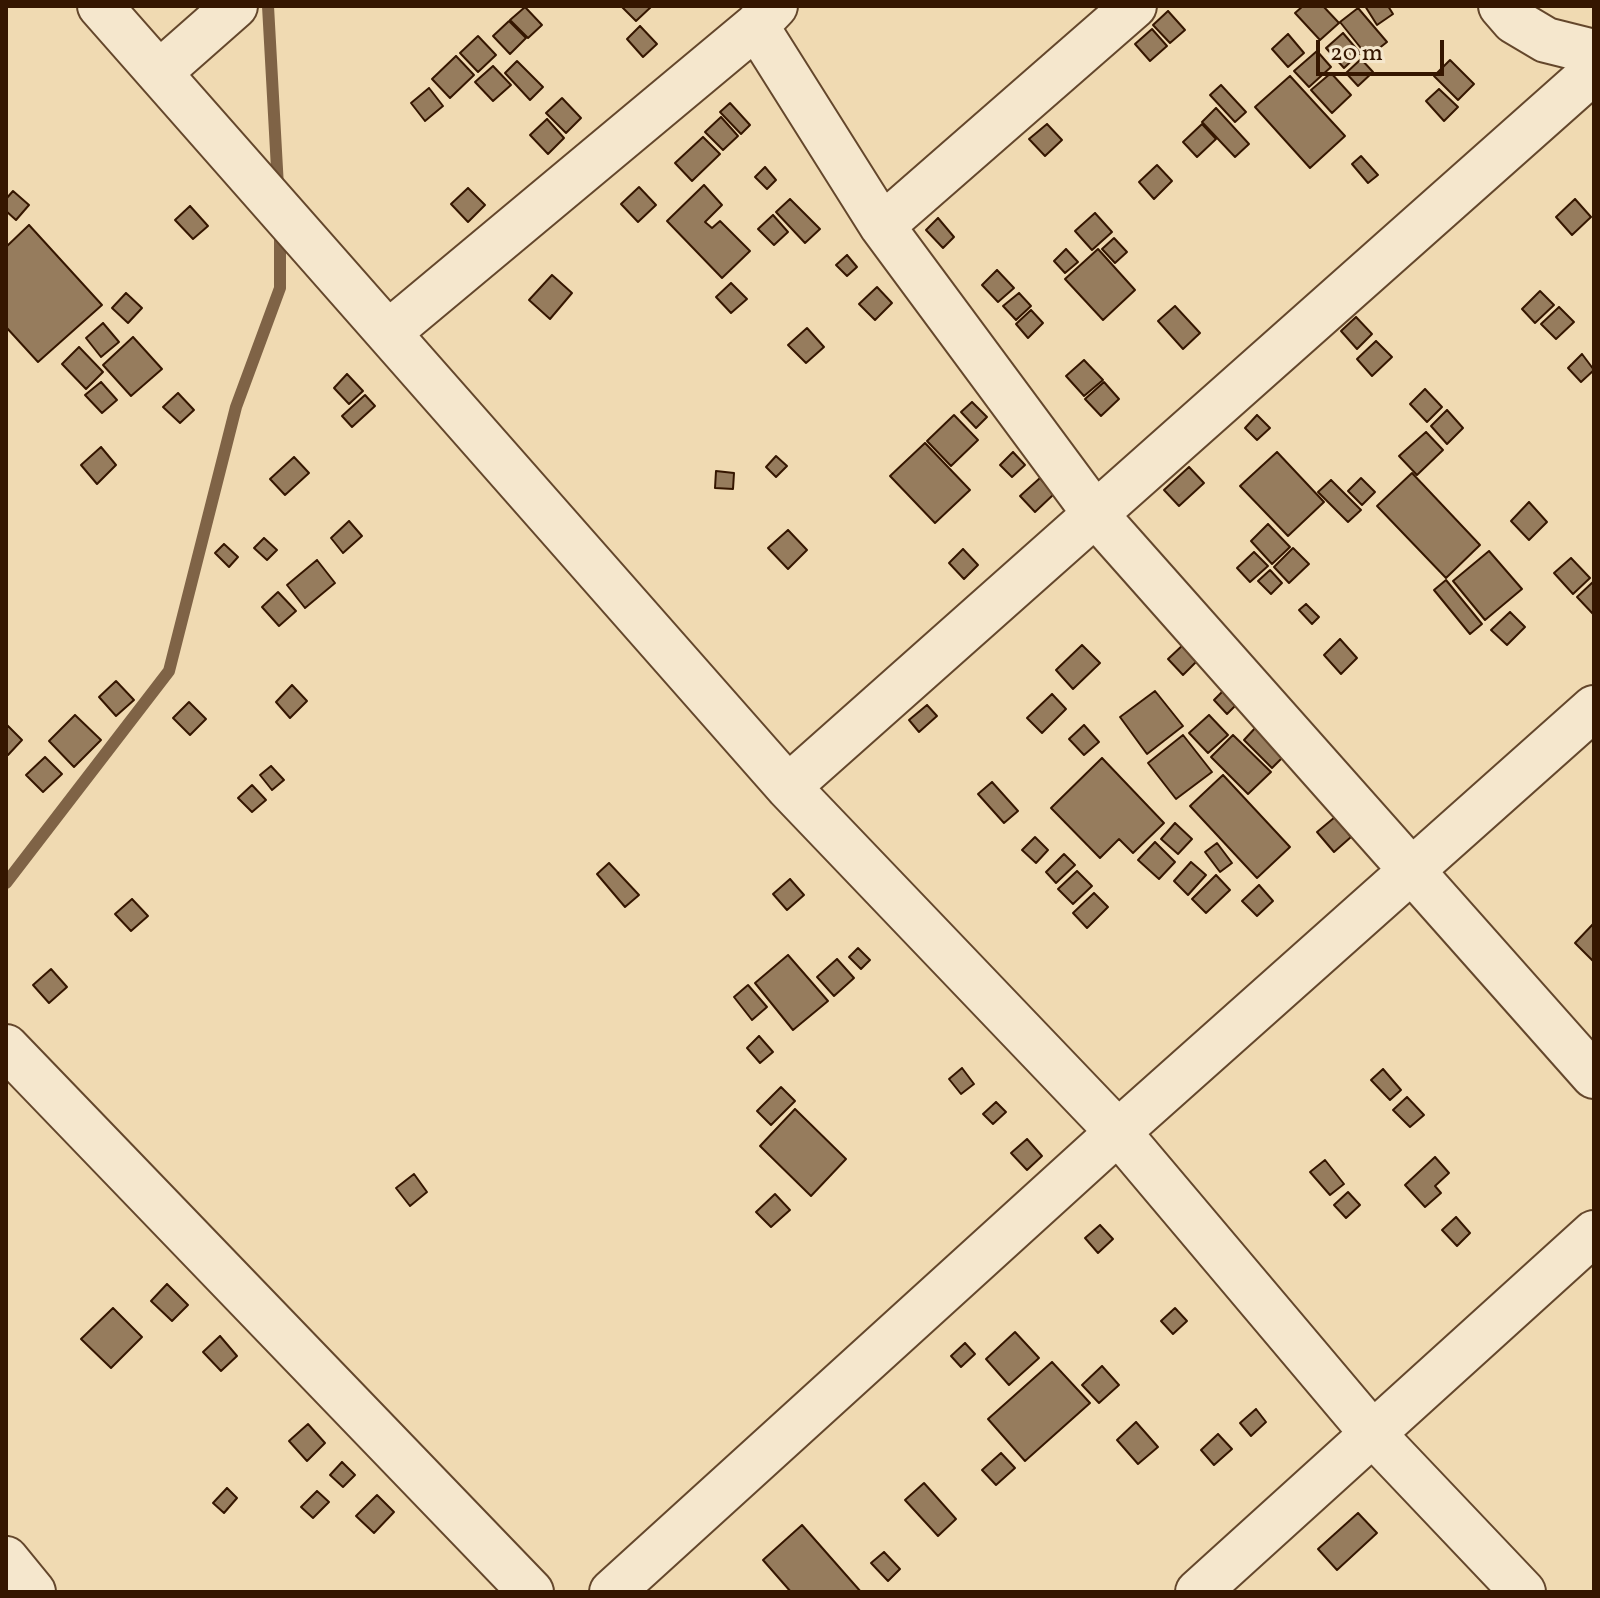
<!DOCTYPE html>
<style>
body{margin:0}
#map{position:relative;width:1600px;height:1598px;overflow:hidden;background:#f0dab2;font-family:Vollkorn,serif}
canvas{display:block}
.frame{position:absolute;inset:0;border:8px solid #351600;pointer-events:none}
.scale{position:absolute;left:1316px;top:40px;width:128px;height:36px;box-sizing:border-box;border:4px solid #351600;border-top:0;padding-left:10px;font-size:24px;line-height:28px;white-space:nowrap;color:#351600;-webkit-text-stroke:6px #f5e7cd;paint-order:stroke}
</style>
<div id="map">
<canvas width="1600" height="1598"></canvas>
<div class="frame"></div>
<div class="scale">20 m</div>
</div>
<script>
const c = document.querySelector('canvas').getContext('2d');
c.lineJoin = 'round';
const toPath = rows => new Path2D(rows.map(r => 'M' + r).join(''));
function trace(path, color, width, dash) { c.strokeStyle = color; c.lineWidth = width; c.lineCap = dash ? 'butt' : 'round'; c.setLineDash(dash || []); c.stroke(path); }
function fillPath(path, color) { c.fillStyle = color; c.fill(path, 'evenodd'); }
trace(toPath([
 [268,6,278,187],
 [6,883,169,671,236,407,280,288,280,230]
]), '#7f6346', 12);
const building = toPath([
 [621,6,652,6,636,21,621,6],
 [1303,6,1323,6,1339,23,1320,40,1295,13,1303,6],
 [1365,6,1388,6,1393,14,1377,25,1365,6],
 [525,7,542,25,528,38,510,20,525,7],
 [1358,8,1387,42,1368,57,1340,22,1358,8],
 [1168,11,1185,30,1170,43,1153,25,1168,11],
 [509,21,526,38,510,54,493,36,509,21],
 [640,26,657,44,643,57,627,39,640,26],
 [1152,29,1167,46,1150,61,1135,44,1152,29],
 [1343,33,1360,53,1344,68,1326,48,1343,33],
 [1288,34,1304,53,1288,67,1272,49,1288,34],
 [478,36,496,55,478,72,460,53,478,36],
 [1317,51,1331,67,1309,87,1294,71,1317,51],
 [456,56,474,75,450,98,432,79,456,56],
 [1361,59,1373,72,1358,86,1346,73,1361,59],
 [1450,60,1474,84,1458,100,1434,76,1450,60],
 [517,61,543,87,530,100,505,73,517,61],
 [493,66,511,85,493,101,475,82,493,66],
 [1331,73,1351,95,1332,113,1311,90,1331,73],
 [1290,76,1345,136,1310,168,1255,107,1290,76],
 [1221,85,1246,112,1235,122,1210,95,1221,85],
 [429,88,443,106,425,121,411,103,429,88],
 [1439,89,1458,107,1444,121,1426,101,1439,89],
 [562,98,581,118,566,133,546,113,562,98],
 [730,103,750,125,741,134,720,112,730,103],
 [1216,108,1249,144,1235,157,1202,122,1216,108],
 [721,117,738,136,723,150,705,132,721,117],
 [547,119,564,138,548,154,530,135,547,119],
 [1047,124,1062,140,1045,156,1029,139,1047,124],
 [1202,124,1216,139,1197,157,1183,142,1202,124],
 [703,137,720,154,692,181,675,163,703,137],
 [1361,156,1378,175,1368,183,1352,164,1361,156],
 [1157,165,1172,181,1154,199,1139,182,1157,165],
 [765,167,776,180,767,189,755,177,765,167],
 [704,185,722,205,705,222,712,228,720,221,750,251,722,278,667,221,704,185],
 [639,187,656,205,638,222,621,204,639,187],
 [468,188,485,205,468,222,451,204,468,188],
 [13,191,29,205,16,220,6,211,6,199,13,191],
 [790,199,820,229,805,243,776,212,790,199],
 [1575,199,1591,217,1572,235,1556,217,1575,199],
 [190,206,208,226,193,239,175,220,190,206],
 [1095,213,1112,232,1092,250,1075,231,1095,213],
 [773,215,788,232,774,245,758,229,773,215],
 [938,218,954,237,943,248,926,230,938,218],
 [29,225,102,305,38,362,6,327,6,247,29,225],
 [1114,238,1127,252,1115,263,1102,249,1114,238],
 [1066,249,1078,262,1065,273,1054,261,1066,249],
 [1098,249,1135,290,1103,320,1065,279,1098,249],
 [847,255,857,267,847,276,836,265,847,255],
 [997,270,1014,288,998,302,982,285,997,270],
 [552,275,572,293,550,319,529,300,552,275],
 [731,283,747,299,731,313,716,297,731,283],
 [877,287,892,303,875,320,859,304,877,287],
 [1540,291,1554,305,1535,323,1522,309,1540,291],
 [126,293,142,308,128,323,112,308,126,293],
 [1019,293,1031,306,1016,320,1003,306,1019,293],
 [1175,306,1200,333,1183,349,1158,321,1175,306],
 [1559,307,1574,322,1556,339,1541,324,1559,307],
 [1031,310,1043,323,1028,338,1016,324,1031,310],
 [1356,317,1372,334,1357,349,1341,331,1356,317],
 [103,323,119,342,101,357,86,338,103,323],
 [807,328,824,347,806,363,788,345,807,328],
 [133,337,162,369,131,396,103,365,133,337],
 [1376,341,1392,357,1372,376,1357,359,1376,341],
 [79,347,103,372,86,389,62,364,79,347],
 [1582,354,1594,370,1581,382,1568,368,1582,354],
 [1084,360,1103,380,1084,396,1066,376,1084,360],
 [347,374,363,391,349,404,334,388,347,374],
 [101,382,117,400,102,413,85,395,101,382],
 [1104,382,1119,399,1101,416,1085,399,1104,382],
 [1425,389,1442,407,1427,422,1410,404,1425,389],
 [178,393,194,410,180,423,163,407,178,393],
 [365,395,375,406,352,427,342,416,365,395],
 [972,402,987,417,976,428,961,412,972,402],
 [1447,410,1463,428,1447,444,1431,426,1447,410],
 [954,415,978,440,951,466,927,441,954,415],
 [1257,415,1270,428,1257,440,1245,428,1257,415],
 [1426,432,1443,450,1417,475,1399,456,1426,432],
 [925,443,970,490,935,523,890,476,925,443],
 [101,447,116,465,97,484,81,465,101,447],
 [1013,452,1025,465,1012,477,1000,465,1013,452],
 [1277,452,1324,502,1288,536,1240,486,1277,452],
 [776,456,787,466,776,477,766,467,776,456],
 [294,457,309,473,285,495,270,479,294,457],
 [1189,467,1204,483,1179,506,1164,490,1189,467],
 [716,471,734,473,733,489,715,488,716,471],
 [1412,473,1480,545,1446,578,1377,506,1412,473],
 [1040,478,1054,494,1035,512,1020,496,1040,478],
 [1361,478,1375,492,1362,505,1348,491,1361,478],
 [1331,480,1361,510,1348,522,1318,492,1331,480],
 [1529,502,1547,522,1529,540,1511,521,1529,502],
 [349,521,362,536,343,553,331,538,349,521],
 [1268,524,1290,547,1272,564,1251,541,1268,524],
 [788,530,807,550,788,569,768,548,788,530],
 [264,538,277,550,267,560,254,548,264,538],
 [224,544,238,557,229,567,215,553,224,544],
 [1293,548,1309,564,1289,583,1274,567,1293,548],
 [963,549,978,565,964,579,949,563,963,549],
 [1489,551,1522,589,1485,620,1453,581,1489,551],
 [1254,552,1268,566,1250,582,1237,568,1254,552],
 [1571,558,1590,578,1573,594,1554,573,1571,558],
 [317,560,335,583,305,608,287,585,317,560],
 [1270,570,1282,583,1271,594,1258,581,1270,570],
 [1446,580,1482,624,1470,634,1434,590,1446,580],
 [1594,581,1594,615,1577,597,1594,581],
 [278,592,296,611,279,626,262,607,278,592],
 [1306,604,1319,617,1312,624,1299,610,1306,604],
 [1510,612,1525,627,1507,645,1491,630,1510,612],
 [1340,639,1357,658,1341,674,1324,655,1340,639],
 [1184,644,1199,659,1183,675,1168,659,1184,644],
 [1082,645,1100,663,1073,689,1056,670,1082,645],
 [116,681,134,700,116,716,99,697,116,681],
 [292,685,307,701,290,718,276,702,292,685],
 [1224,690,1237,704,1227,714,1214,700,1224,690],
 [1155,691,1183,726,1147,754,1120,717,1155,691],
 [1052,694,1066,709,1042,733,1027,718,1052,694],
 [189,702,206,719,190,735,173,718,189,702],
 [927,705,937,716,919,732,909,720,927,705],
 [75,715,101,740,74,767,49,741,75,715],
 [1209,715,1228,735,1208,753,1189,733,1209,715],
 [7,725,22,740,8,755,6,753,7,725],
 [1084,725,1099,742,1084,755,1069,739,1084,725],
 [1257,726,1285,755,1272,768,1244,740,1257,726],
 [1183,735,1212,772,1176,799,1148,763,1183,735],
 [1233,735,1271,772,1248,794,1211,757,1233,735],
 [45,757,62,774,43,792,26,775,45,757],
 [1102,758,1164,823,1133,853,1119,839,1100,858,1051,808,1102,758],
 [271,766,284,780,272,790,260,775,271,766],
 [1223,775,1290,847,1257,878,1190,806,1223,775],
 [992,782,1018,811,1004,823,978,794,992,782],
 [252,785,266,800,252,812,238,798,252,785],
 [1335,817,1351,837,1334,852,1317,832,1335,817],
 [1175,823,1192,839,1178,854,1161,839,1175,823],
 [1035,837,1048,850,1036,863,1022,850,1035,837],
 [1155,842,1175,862,1159,879,1138,860,1155,842],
 [1217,843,1232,863,1220,872,1205,852,1217,843],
 [1064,854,1075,865,1056,883,1046,872,1064,854],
 [1191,862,1206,875,1188,895,1174,881,1191,862],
 [609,863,639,895,625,907,597,874,609,863],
 [1077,871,1092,886,1073,904,1058,889,1077,871],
 [1216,875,1230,890,1206,913,1192,899,1216,875],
 [790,879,804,895,787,910,773,894,790,879],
 [1259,885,1273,901,1257,916,1242,901,1259,885],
 [1094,893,1108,907,1087,928,1073,913,1094,893],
 [132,899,148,916,131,931,115,914,132,899],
 [1594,923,1594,962,1575,943,1594,923],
 [858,948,870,960,861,969,849,957,858,948],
 [788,955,828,1001,793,1030,755,983,788,955],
 [837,959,854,978,834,996,817,977,837,959],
 [51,969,67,987,49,1003,33,985,51,969],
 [748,985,767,1007,752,1020,734,997,748,985],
 [759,1036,773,1052,760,1063,747,1048,759,1036],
 [962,1068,974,1084,961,1094,949,1079,962,1068],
 [1383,1069,1401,1090,1390,1100,1371,1080,1383,1069],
 [781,1087,795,1101,771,1125,757,1111,781,1087],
 [1407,1097,1424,1115,1410,1127,1393,1110,1407,1097],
 [996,1102,1006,1112,993,1124,983,1114,996,1102],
 [795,1109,846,1159,811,1196,760,1146,795,1109],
 [1027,1139,1042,1156,1027,1170,1011,1153,1027,1139],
 [1435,1157,1449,1173,1435,1186,1441,1193,1425,1207,1405,1185,1435,1157],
 [1325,1160,1344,1184,1330,1195,1310,1172,1325,1160],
 [414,1174,427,1192,410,1206,396,1188,414,1174],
 [1348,1192,1360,1205,1346,1218,1334,1205,1348,1192],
 [775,1194,790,1210,771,1227,756,1212,775,1194],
 [1456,1217,1470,1233,1457,1246,1442,1230,1456,1217],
 [1100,1225,1113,1239,1098,1253,1085,1238,1100,1225],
 [167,1284,188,1305,172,1321,151,1301,167,1284],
 [113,1308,142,1337,111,1368,81,1339,113,1308],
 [1175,1308,1187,1321,1173,1334,1161,1321,1175,1308],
 [1015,1332,1039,1358,1009,1385,986,1359,1015,1332],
 [220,1336,237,1356,221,1371,203,1352,220,1336],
 [965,1343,975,1354,961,1367,951,1356,965,1343],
 [1052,1362,1090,1403,1025,1461,988,1419,1052,1362],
 [1102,1366,1119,1385,1099,1403,1082,1385,1102,1366],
 [1256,1409,1266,1422,1251,1436,1240,1423,1256,1409],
 [1136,1422,1158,1447,1138,1464,1117,1440,1136,1422],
 [308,1424,325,1443,307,1461,289,1441,308,1424],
 [1218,1434,1232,1449,1214,1465,1201,1450,1218,1434],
 [1001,1453,1015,1468,996,1485,982,1470,1001,1453],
 [342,1462,355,1475,343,1487,330,1475,342,1462],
 [924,1483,956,1519,938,1536,905,1500,924,1483],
 [227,1488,237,1498,224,1513,213,1503,227,1488],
 [317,1491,329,1502,313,1518,301,1507,317,1491],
 [377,1495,394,1512,374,1533,356,1516,377,1495],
 [1358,1513,1377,1533,1337,1570,1318,1549,1358,1513],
 [802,1525,861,1592,791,1592,763,1560,802,1525],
 [884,1552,900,1569,888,1581,871,1563,884,1552]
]);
fillPath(building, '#967c5d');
trace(building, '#351600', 2);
const minor = toPath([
 [100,6,788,787,1118,1132,1373,1434,1523,1592],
 [1501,6,1514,21,1546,40,1594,52],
 [756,26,882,226,1096,515,1594,1076],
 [159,73,235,6],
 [882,226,1134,6],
 [388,333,756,26,775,6],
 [788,787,1594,71],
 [6,1047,531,1592],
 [6,1559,33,1592],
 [612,1592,1118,1132,1594,708],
 [1198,1592,1594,1233]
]);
trace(minor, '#64472c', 48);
trace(minor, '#f5e7cd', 44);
</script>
